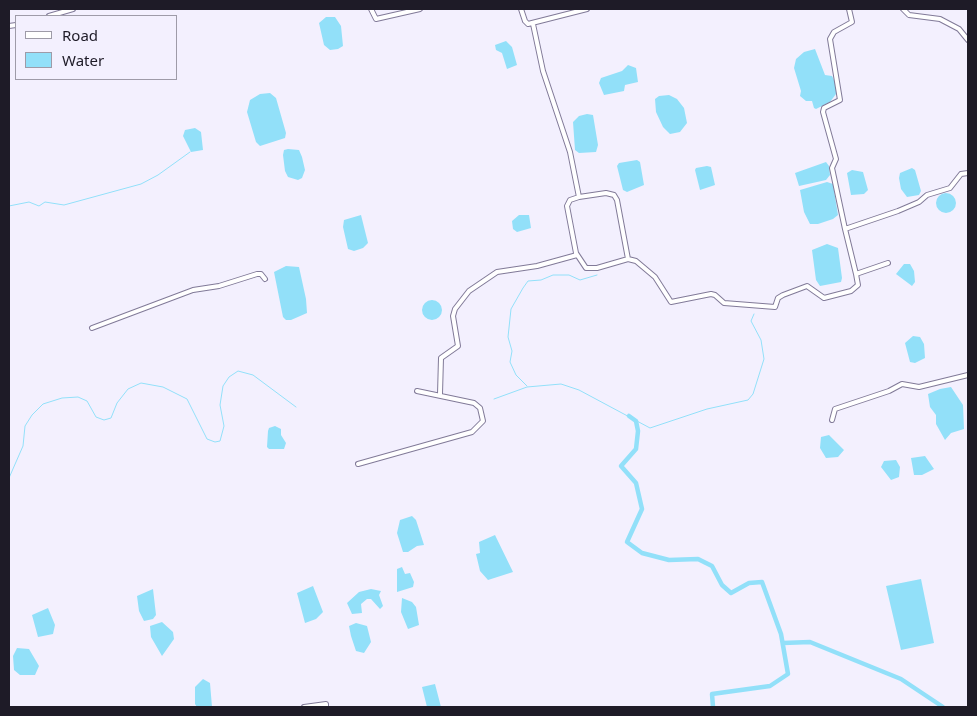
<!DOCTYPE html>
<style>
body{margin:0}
#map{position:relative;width:977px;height:716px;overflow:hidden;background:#f3f0fe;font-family:"Noto Sans",sans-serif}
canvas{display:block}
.frame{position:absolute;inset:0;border:10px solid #1e1b27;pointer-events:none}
.legend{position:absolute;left:15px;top:15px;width:162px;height:65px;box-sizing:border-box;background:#f3f0fe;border:1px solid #9e9ba8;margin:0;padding:6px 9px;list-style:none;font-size:15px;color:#1e1b27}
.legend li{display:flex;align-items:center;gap:10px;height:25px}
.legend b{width:25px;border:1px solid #9e9ba8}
</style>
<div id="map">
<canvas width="977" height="716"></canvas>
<div class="frame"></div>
<ul class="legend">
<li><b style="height:6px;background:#fff"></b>Road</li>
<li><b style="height:14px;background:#92e0f9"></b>Water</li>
</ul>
</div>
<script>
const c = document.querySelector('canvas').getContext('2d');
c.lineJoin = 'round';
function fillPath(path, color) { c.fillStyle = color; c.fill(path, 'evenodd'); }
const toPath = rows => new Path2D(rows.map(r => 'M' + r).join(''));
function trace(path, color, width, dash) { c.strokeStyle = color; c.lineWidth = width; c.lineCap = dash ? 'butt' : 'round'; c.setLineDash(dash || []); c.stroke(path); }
fillPath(toPath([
 [326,17,335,17,341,26,343,46,338,49,330,50,324,45,319,23],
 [506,41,512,47,517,65,507,69,502,53,496,50,495,45],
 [815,49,825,75,832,76,836,84,836,94,830,102,816,109,814,108,812,101,806,101,800,96,801,91,794,68,796,59,804,52],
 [628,65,636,68,638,82,625,85,624,91,604,95,599,83,601,78,622,71],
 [270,93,276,98,286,133,285,138,260,146,256,142,247,112,250,100,260,94],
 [669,95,677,99,684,108,687,123,680,132,670,134,663,127,656,112,655,99,659,96],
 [587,114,593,115,598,145,596,152,579,153,575,150,573,122,579,116],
 [195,128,201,132,203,150,191,152,183,136,185,130],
 [288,149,299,150,302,157,305,170,302,178,298,180,288,177,285,171,283,155,284,150],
 [637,160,640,162,644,185,627,192,623,190,617,166,619,163],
 [826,162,829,166,830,175,826,180,799,186,795,173],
 [707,166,711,167,715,185,700,190,695,170,696,168],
 [912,168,915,170,921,191,919,195,907,197,901,189,899,178,900,173],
 [852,170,863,172,868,190,864,194,851,195,847,173],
 [827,182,833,184,838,215,833,219,818,224,810,224,804,212,800,190],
 '936 203a10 10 0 1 1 20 0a10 10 0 1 1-20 0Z',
 [361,215,368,243,363,248,354,251,348,249,343,227,344,220],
 [519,215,529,215,531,228,517,232,513,229,512,221],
 [827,244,838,248,842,278,841,282,820,286,816,280,812,250],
 [904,264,910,264,914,271,915,282,912,286,896,274],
 [286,266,299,267,306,299,307,313,291,320,286,320,283,317,274,272],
 '422 310a10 10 0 1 1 20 0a10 10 0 1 1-20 0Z',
 [913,336,920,337,924,344,925,358,915,363,910,362,905,343],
 [951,387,963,405,964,429,951,433,945,440,936,424,936,415,930,407,928,394,940,389],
 [275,426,281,429,281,435,286,443,284,449,269,449,267,447,268,431,269,428],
 [829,435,844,450,838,457,826,458,820,448,821,437],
 [925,456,934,469,922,475,914,475,911,458],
 [896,460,900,467,899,477,891,480,881,467,884,461],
 [412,516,416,520,424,545,417,546,408,552,403,552,397,533,400,520],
 [495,535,513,572,488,580,480,571,476,554,480,553,479,542],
 [402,567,405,574,410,573,414,582,413,587,397,592,397,569],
 [921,579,934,643,901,650,886,586],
 [313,586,323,612,316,619,305,623,297,593],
 [153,589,156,615,153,619,144,621,139,611,137,596],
 [371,589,381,591,379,595,383,606,380,609,371,599,367,599,361,604,362,613,352,614,347,603,359,592],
 [402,598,412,602,416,607,419,625,408,629,401,612],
 [48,608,55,625,53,634,38,637,32,615],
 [162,622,173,632,174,639,162,656,151,637,150,626],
 [356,623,367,626,371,642,364,653,356,651,351,636,349,626],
 [17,648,29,649,39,666,35,675,20,675,14,670,13,656],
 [203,679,210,683,212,707,197,707,195,704,195,687],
 [435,684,441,707,427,707,422,687]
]), '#92e0f9');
trace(toPath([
 [9,206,29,202,39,206,45,202,64,205,141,184,158,175,190,152],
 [527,386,516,375,510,362,512,351,508,337,511,309,523,288,528,281,541,280,553,275,569,275,580,280,597,275],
 [494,399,527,387,561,384,579,390,650,428,707,409,748,400,753,394,764,359,761,340,751,321,754,314],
 [9,478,23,446,25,426,32,415,43,404,62,398,78,397,87,401,96,417,104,420,111,418,117,403,128,389,141,383,163,387,187,399,207,439,215,442,220,441,224,426,220,405,223,386,229,377,238,371,253,375,296,407]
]), '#92e0f9', 1);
trace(toPath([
 [629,416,636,421,638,431,636,449,621,466,636,483,642,509,627,542,642,553,669,560,698,559,712,566,722,585,731,593,749,583,762,582,781,634,788,674,770,686,712,694,713,707],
 [783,643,810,642,901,679,943,707]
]), '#92e0f9', 4.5);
const street = toPath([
 [371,9,376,19,420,9],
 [521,9,525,21,528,24,587,9],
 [903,9,909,15,940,19,959,29,968,40],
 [49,16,73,9],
 [533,24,543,71,570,152,579,197,606,193,614,195,617,200,628,259],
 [9,26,16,25],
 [579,197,570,200,567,206,576,253,586,268,597,268,628,259,636,261,655,277,671,302,711,294,715,295,724,303,775,307,778,298,783,295,807,286,824,298,851,291,858,285,856,274,888,263],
 [845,229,832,168,836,159,823,112,824,108,840,100,830,39,834,32,852,22,849,9],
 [856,274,845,229,898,211,919,202,927,195,950,188,961,174,968,173],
 [92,328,193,290,219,286,257,274,261,274,265,279],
 [440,394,441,358,458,346,453,316,455,309,469,291,497,272,537,266,577,255],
 [832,420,835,409,889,391,902,384,919,387,968,375],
 [358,464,472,432,483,421,480,408,474,403,417,391],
 [304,707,326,704,326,707]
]);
trace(street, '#817a98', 6);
trace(street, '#fff', 4);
</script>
